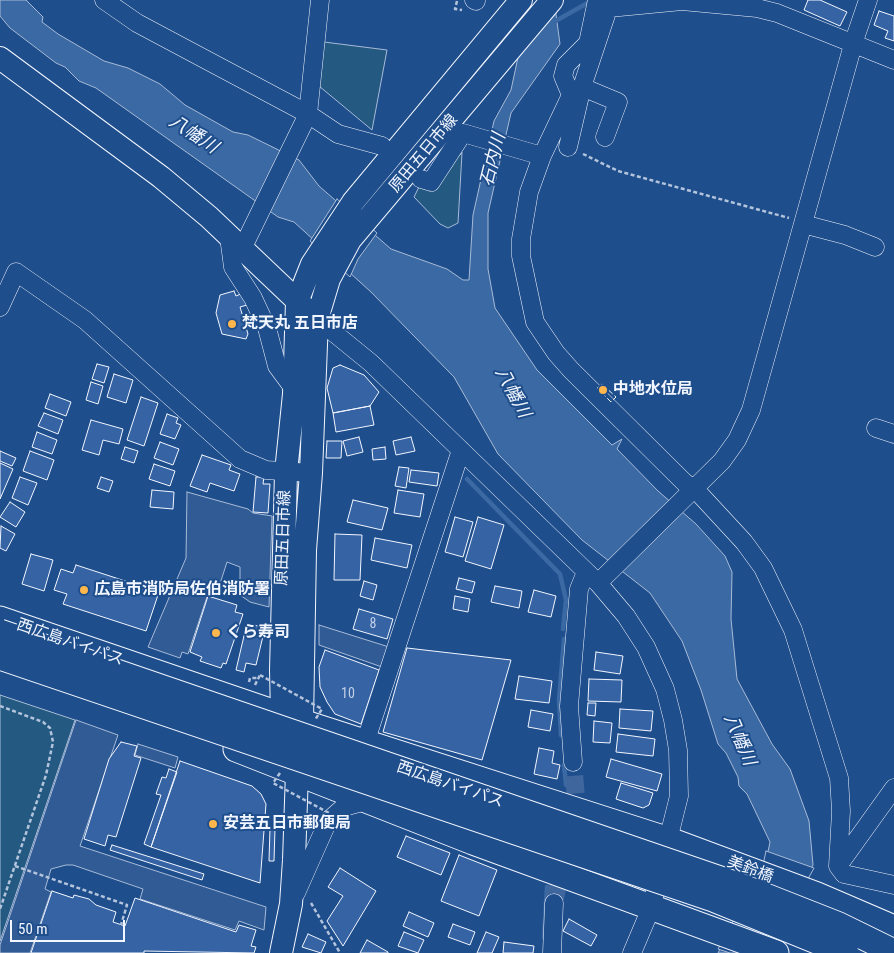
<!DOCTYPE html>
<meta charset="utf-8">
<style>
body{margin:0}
#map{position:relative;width:894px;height:953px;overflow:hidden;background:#1f4e8c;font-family:"Roboto Condensed",sans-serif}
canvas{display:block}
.scale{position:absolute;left:10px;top:920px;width:115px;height:22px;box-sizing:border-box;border:2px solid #f2f6ff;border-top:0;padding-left:6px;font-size:15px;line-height:18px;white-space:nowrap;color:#f2f6ff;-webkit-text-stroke:4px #1f4e8c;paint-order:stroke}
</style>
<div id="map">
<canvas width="894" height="953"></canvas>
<div class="scale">50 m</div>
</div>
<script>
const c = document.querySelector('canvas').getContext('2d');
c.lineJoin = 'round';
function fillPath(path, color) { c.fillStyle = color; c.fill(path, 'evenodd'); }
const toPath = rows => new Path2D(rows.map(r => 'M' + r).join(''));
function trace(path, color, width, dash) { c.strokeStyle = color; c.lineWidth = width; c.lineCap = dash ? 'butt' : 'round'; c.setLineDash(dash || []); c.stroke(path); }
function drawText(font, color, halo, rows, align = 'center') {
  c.font = font + ' "Roboto Condensed","Noto Sans JP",sans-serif'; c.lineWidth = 4; c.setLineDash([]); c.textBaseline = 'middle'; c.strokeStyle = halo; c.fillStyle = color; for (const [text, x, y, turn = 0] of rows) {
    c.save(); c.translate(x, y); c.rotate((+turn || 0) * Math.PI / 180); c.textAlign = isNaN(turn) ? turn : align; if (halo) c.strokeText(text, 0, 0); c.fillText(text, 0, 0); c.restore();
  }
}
const green = toPath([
 [324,42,387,50,372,130,319,86,324,42],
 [462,153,458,223,448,228,440,224,414,197,420,185,436,189,453,160,462,153],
 [0,695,75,720,0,941,0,695]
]);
fillPath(green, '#245a82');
trace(green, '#a8bbd7', 1);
const parking = toPath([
 [187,492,248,509,253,513,272,516,269,607,250,602,240,595,240,567,227,562,218,590,210,588,188,654,182,652,180,658,148,647,186,558,187,492],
 [319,625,389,647,382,667,319,645,319,625],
 [76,720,118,735,80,846,266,907,264,930,239,921,235,930,140,899,143,889,73,865,66,865,51,869,45,889,51,892,30,953,0,953,0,945,76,720],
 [138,744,178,757,175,768,135,755,138,744]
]);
fillPath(parking, '#305b95');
trace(parking, '#a8bbd7', 1);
const water = toPath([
 [0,0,26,0,43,17,42,22,58,34,104,61,128,68,160,84,185,105,233,132,248,135,299,160,319,186,391,249,447,269,463,280,469,280,473,215,494,121,511,90,526,20,554,0,560,44,511,113,488,213,488,269,495,308,537,370,612,445,622,439,617,449,658,491,696,524,725,556,732,572,731,619,737,679,772,744,790,769,809,821,813,865,765,953,718,953,765,866,770,842,747,794,739,786,738,777,726,753,718,744,701,690,682,641,650,593,582,540,498,454,454,377,371,292,294,222,278,217,96,88,79,81,65,67,56,63,10,28,0,16,0,0]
]);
fillPath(water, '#3b69a3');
trace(water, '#a8bbd7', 1);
const pier = toPath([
 [337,199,377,233,358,259,350,277,310,241,337,199],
 [766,851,814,868,767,953,730,953,718,949,763,865,766,851]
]);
fillPath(pier, '#1f4e8c');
trace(pier, '#a8bbd7', 1);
trace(toPath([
 [552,23,591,1],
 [467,479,560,574,566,600,563,629],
 [561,735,559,700,564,639],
 [564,765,566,785],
 [544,938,547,887]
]), '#3b69a3', 4.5);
const building = toPath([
 [808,0,820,0,847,12,840,26,804,10,808,0],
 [879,11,894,16,894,41,885,38,888,31,874,25,879,11],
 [234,291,236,296,243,293,247,305,240,307,248,334,246,339,222,334,216,313,220,295,234,291],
 [97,364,109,367,104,383,92,379,97,364],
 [340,365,364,375,379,392,370,406,333,413,327,388,333,368,340,365],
 [114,374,133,380,126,403,107,397,114,374],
 [91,382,103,386,98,404,86,400,91,382],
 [50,394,71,402,66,416,45,408,50,394],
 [141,397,158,403,144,446,127,440,141,397],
 [370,406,374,425,336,432,333,413,370,406],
 [44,413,63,420,58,434,38,426,44,413],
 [167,414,178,418,176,423,181,425,175,439,160,434,167,414],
 [91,420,123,429,119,444,103,440,99,455,82,450,91,420],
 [37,432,57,440,52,454,32,447,37,432],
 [359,437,363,452,347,456,343,441,359,437],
 [411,437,415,451,396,455,393,441,411,437],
 [327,441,342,441,341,458,326,458,327,441],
 [160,442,179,449,173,465,154,458,160,442],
 [125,447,138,451,134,463,121,459,125,447],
 [385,447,386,459,373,460,372,449,385,447],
 [0,451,16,458,12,466,0,461,0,451],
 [30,451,54,460,47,480,23,471,30,451],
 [202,455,231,465,229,470,240,474,234,491,210,483,207,492,190,486,202,455],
 [0,463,13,469,0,499,0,463],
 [154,464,175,471,170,486,149,479,154,464],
 [399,467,409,468,406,488,395,486,399,467],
 [411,470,439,473,437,486,409,482,411,470],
 [20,477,37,483,28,505,12,498,20,477],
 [101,477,113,481,109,492,97,488,101,477],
 [256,477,264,477,263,484,270,484,268,513,253,512,256,477],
 [152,490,174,492,173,509,150,507,152,490],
 [398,490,424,494,420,517,394,513,398,490],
 [353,500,388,508,382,530,347,522,353,500],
 [10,502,25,512,16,527,0,517,10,502],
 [455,517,473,522,463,557,445,552,455,517],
 [478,517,504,525,491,569,465,561,478,517],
 [1,526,15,534,6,551,0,548,1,526],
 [335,534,362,535,360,580,334,580,335,534],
 [375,538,412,545,407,568,371,560,375,538],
 [31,554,53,560,44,591,22,584,31,554],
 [76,565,159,592,146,631,63,604,67,594,54,590,61,569,73,573,76,565],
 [459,578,475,582,472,593,456,589,459,578],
 [364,581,377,585,373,600,360,596,364,581],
 [495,586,522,591,519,608,491,602,495,586],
 [534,590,556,596,551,617,528,612,534,590],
 [208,596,237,605,235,612,243,614,226,664,223,663,221,668,200,661,202,657,190,652,208,596],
 [455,596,470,599,468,612,453,609,455,596],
 [359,609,393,619,387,639,353,629,359,609],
 [247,623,265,628,256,665,246,663,244,672,236,670,247,623],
 [407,648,511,660,482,760,383,732,407,648],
 [325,650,379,670,361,724,335,714,327,702,320,687,319,667,325,650],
 [596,652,623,656,620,674,594,670,596,652],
 [519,676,552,681,549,703,515,699,519,676],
 [589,679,622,680,621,702,588,701,589,679],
 [588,703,596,703,595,716,587,715,588,703],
 [620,709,653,711,651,731,619,728,620,709],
 [531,710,553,714,550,731,528,727,531,710],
 [594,721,612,723,610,743,593,742,594,721],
 [618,734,655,739,653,756,616,752,618,734],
 [121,742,137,746,134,756,141,758,116,837,108,835,105,846,84,839,109,759,121,742],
 [539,748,554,751,552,763,560,765,557,779,534,774,539,748],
 [611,759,662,774,657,791,606,777,611,759],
 [180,761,252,786,261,794,266,804,260,883,151,847,180,761],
 [169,769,177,772,151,847,144,844,161,795,156,794,162,777,166,778,169,769],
 [621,783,653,793,649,805,643,808,616,799,621,783],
 [270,828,275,828,274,861,269,861,270,828],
 [406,836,450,853,441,875,397,857,406,836],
 [112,845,204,874,202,880,110,850,112,845],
 [459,855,497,870,479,916,441,901,459,855],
 [340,868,376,891,343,946,327,921,343,896,328,887,340,868],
 [52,891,73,898,74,895,89,899,96,905,116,912,113,922,125,926,135,898,236,932,239,925,256,930,251,946,256,947,254,953,144,951,144,953,31,953,52,891],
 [409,912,434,923,428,937,403,926,409,912],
 [569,919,597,935,591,946,563,931,569,919],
 [453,924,475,932,470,945,448,937,453,924],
 [404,932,424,940,418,953,398,946,404,932],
 [486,932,499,937,492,953,477,953,486,932],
 [308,934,326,942,321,953,302,947,308,934],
 [367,940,388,952,388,953,360,953,367,940],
 [504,942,534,946,533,953,503,953,504,942]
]);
fillPath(building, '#3563a3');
trace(building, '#f2f6ff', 1);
trace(toPath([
 [571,820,576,798,573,762],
 [554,903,562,865]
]), '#3f679d', 18, [18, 9]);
const minor = toPath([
 [104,0,137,23,308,114,338,134,382,146],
 [474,0,476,1],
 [611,0,582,87,571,95,542,156,529,192,521,239,521,256,535,322,556,353,571,370,685,483,695,489,744,542,763,568,793,630,839,778,841,811,838,866,844,874,894,885],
 [609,8,682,1,757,8,777,13,894,60],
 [571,95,563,76,566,65,588,43,597,0],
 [568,147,582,87,618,102,605,137],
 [421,179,431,182,463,133,542,156],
 [803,224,845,235,875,247],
 [229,237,233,267,253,298,267,328,277,366,294,389],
 [242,249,308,114,320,0],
 [0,307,16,272,85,320,240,459,266,470,311,473],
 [317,319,371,363,598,583,626,616,646,647,665,689,673,720,678,750,679,796,651,908,632,953],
 [876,428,894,434],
 [598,583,722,461,737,440,751,410,854,41,868,0],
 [365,743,461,450],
 [573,762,569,706,579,589,586,572],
 [838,866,894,788],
 [296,893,328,821,344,807,369,800],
 [552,953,554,903]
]);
const major = toPath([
 [0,58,161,177,209,217,308,311],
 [286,732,282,715,281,670,286,472,294,394,297,302,312,264,353,202,521,0],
 [281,953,291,904,294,860,297,772,302,722,305,550,311,473,317,319,329,279,350,240,552,0]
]);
const highway = toPath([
 [0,619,302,722,669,840,817,895,894,928],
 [236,749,473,842,776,953]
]);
trace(minor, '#f2f6ff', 19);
trace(major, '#f2f6ff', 24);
trace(highway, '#f2f6ff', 27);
trace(toPath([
 [457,1,455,9,462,10],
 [583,154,618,171,789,218],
 [249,682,250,678,257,678],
 [255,685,260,675],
 [0,706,43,722,50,728,53,742,46,775,0,909],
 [15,866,127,905,121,925],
 [311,903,340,953]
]), '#b3c4dc', 2.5, [4, 2.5]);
trace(minor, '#1f4e8c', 18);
trace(major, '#1f4e8c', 22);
trace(highway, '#1f4e8c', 25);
const highwayBridge = toPath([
 [0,632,735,884,839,925,894,952],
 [0,657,713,899,846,953]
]);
trace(highwayBridge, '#f2f6ff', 27, []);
trace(toPath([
 [260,675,322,709,315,720],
 [280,773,273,783,342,820]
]), '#b3c4dc', 2.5, [4, 2.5]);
trace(highwayBridge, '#1f4e8c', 25);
trace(toPath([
 [602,384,616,397,611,402,597,388,602,384]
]), '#f2f6ff', 1, [6, 2.5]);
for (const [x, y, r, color] of [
 [232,324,5,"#ffb74d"],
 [603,390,5,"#ffb74d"],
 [84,590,5,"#ffb74d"],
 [216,633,5,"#ffb74d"],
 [213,824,5,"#ffb74d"]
]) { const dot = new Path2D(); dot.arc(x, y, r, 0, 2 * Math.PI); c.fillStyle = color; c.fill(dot); trace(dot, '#1f4e8c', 2); }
drawText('14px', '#c3d1e8', null, [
 ["8",373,624],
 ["10",348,694]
]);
drawText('16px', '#f2f6ff', '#1f4e8c', [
 ["原田五日市線",424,154,-50],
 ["原田五日市線",284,538,-88],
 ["西広島バイパス",70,643,19],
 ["西広島バイパス",450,785,19],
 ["美鈴橋",750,870,21]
]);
drawText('bold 16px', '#f2f6ff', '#1f4e8c', [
 ["梵天丸 五日市店",242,324],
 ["中地水位局",613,390],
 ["広島市消防局佐伯消防署",94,590],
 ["くら寿司",226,633],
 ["安芸五日市郵便局",223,824]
], 'left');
drawText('italic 18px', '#f2f6ff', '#1f4e8c', [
 ["八幡川",193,135,33],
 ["石内川",494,160,-76],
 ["八幡川",512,393,62],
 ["八幡川",739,740,67]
]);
</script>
